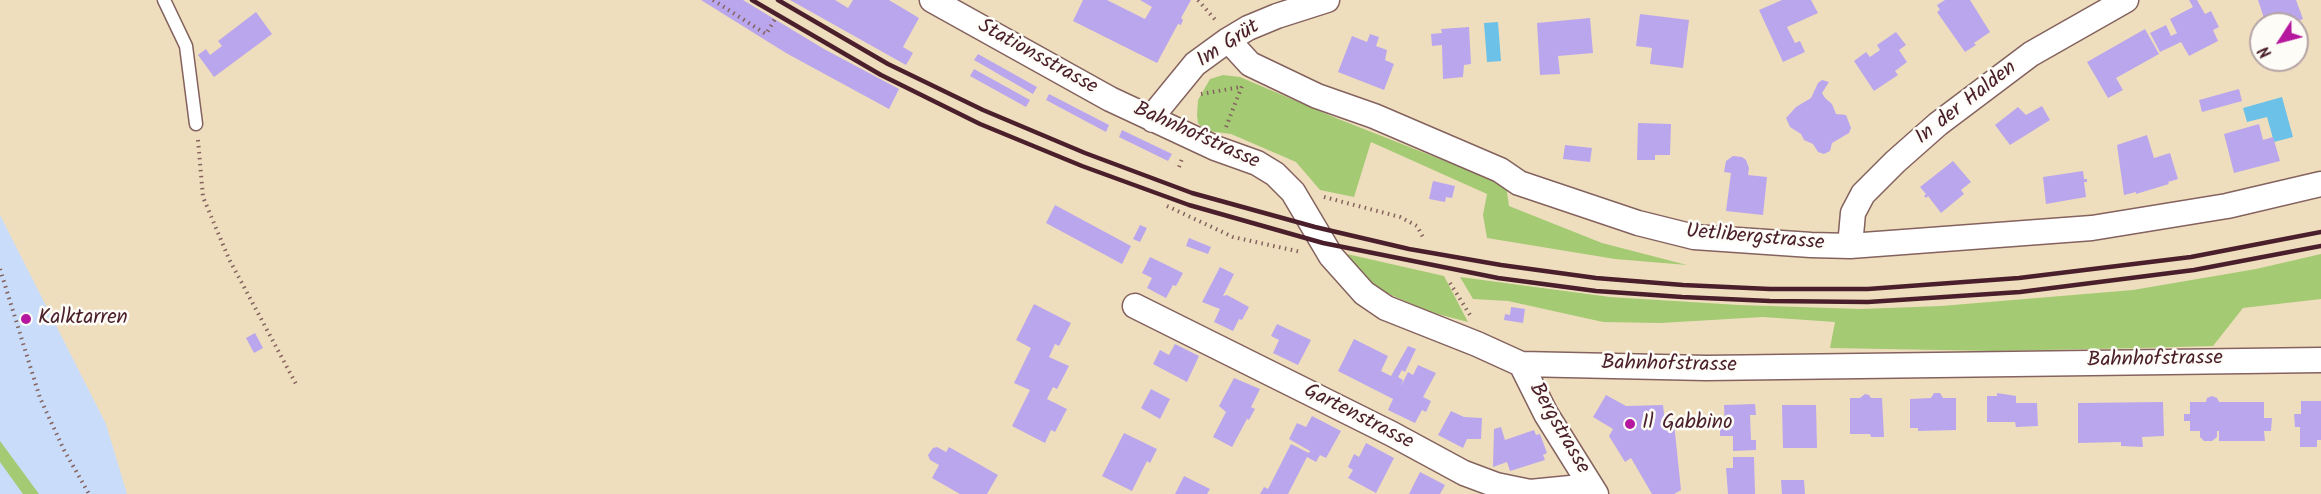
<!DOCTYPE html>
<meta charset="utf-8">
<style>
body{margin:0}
#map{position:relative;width:2321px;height:494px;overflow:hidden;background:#efdebe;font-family:Kalam,sans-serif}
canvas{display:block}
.north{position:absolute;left:2249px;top:12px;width:60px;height:60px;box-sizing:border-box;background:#fdfcf7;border:2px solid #b5a4a5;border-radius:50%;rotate:234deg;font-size:16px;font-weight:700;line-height:24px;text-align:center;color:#4a1f2b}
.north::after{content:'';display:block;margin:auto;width:21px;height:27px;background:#b5179e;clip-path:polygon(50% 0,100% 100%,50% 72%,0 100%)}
</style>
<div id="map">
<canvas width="2321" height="494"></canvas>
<div class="north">N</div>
</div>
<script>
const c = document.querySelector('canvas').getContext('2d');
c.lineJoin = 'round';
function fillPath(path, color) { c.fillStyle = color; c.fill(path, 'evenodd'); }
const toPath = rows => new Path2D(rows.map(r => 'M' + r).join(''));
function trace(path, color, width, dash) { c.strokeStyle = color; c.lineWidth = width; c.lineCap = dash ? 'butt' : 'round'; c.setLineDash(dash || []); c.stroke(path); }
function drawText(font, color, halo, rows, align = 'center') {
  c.font = font + ' Kalam,sans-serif'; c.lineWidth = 5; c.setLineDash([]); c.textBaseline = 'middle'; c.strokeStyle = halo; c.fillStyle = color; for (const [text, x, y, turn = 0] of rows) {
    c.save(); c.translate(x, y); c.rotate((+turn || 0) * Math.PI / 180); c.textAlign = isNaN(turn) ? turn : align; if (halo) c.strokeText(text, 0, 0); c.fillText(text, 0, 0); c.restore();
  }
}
fillPath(toPath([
 [0,215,106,424,127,494,0,494]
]), '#c9dcf9');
fillPath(toPath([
 [1223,75,1240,77,1336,118,1506,185,1509,206,1602,243,1687,265,1615,259,1487,238,1483,215,1487,194,1371,142,1354,197,1320,190,1296,162,1231,134,1208,131,1202,128,1198,123,1197,115,1198,100,1210,79],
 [1347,254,1444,276,1468,322,1430,312,1373,287],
 [2321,254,2321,299,2243,308,2213,346,2141,348,1993,351,1830,348,1835,322,1763,317,1660,323,1603,322,1508,301,1473,299,1460,277,1610,297,1739,305,1861,309,1941,306,2133,290,2256,269],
 [0,441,39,494,23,494,0,462]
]), '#a4ca74');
fillPath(toPath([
 [1498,22,1501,61,1487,62,1484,23],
 [2282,97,2293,137,2274,142,2267,117,2247,122,2243,108]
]), '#6bc1e8');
fillPath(toPath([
 [701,0,743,0,824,49,899,89,889,109,786,53],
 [790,0,835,0,848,8,853,0,889,0,919,18,903,47,913,53,906,65],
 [1083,0,1107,0,1145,19,1152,7,1140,0,1191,0,1181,18,1183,20,1181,25,1178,24,1157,63,1073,21],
 [1782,0,1811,0,1818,13,1787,27,1795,43,1800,41,1805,52,1783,62,1759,10],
 [1945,0,1970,0,1990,32,1974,43,1976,45,1965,52,1937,12,1940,10,1937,5],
 [2189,0,2197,0,2205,14,2211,11,2219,27,2213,30,2218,41,2189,56,2181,42,2160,52,2150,33,2166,25,2171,36,2177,33,2170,19,2193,7],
 [2258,0,2296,0,2303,19,2289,24,2266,24],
 [256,12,272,34,214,77,198,55,206,49,210,55,222,46,218,41],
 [1640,14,1689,20,1683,68,1650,64,1652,48,1636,46],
 [1590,18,1593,53,1558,56,1560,74,1540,75,1537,23],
 [1469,27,1471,64,1464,65,1463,77,1443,79,1442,45,1432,46,1431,34,1442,33,1441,29],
 [2145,29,2159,54,2116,78,2123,90,2108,98,2087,62],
 [1896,32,1906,45,1899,50,1907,62,1895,71,1898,75,1874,91,1854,61,1866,52,1870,57,1880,50,1877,45],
 [1370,34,1379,37,1376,46,1387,50,1385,60,1394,64,1384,90,1338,72,1352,36,1367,42],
 [978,54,1037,87,1033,94,974,60],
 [974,69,1030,100,1026,107,970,76],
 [1822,80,1829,82,1822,93,1825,98,1832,104,1836,114,1846,115,1851,128,1849,133,1832,143,1830,151,1824,154,1818,152,1813,144,1804,140,1801,134,1790,127,1786,118,1796,107,1811,98,1818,83],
 [2239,89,2242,101,2202,112,2199,100],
 [1049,94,1109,125,1106,132,1046,100],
 [2042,106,2050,120,2010,145,1995,125,2018,107,2026,115],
 [1638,123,1671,124,1670,155,1655,155,1655,160,1637,160],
 [2259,124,2263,140,2273,137,2280,161,2234,173,2224,134],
 [1122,130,1172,154,1168,161,1119,137],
 [2147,135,2154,158,2170,153,2178,179,2168,182,2169,184,2136,194,2136,192,2124,195,2117,145],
 [1565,145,1592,148,1590,162,1563,159],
 [1733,156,1742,157,1746,160,1749,168,1748,175,1767,177,1763,215,1726,211,1731,173,1724,172,1726,161],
 [1953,161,1971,182,1961,190,1964,194,1941,213,1928,196,1926,198,1924,196,1926,194,1920,187],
 [2083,171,2084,179,2087,179,2087,182,2084,182,2086,197,2046,204,2043,177],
 [1433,181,1455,186,1452,198,1446,197,1445,202,1429,199],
 [1055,205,1131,246,1122,264,1046,223],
 [1140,225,1147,228,1140,242,1133,239],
 [1189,238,1211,247,1208,254,1186,246],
 [1150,257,1183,273,1176,286,1173,285,1166,298,1147,288,1152,278,1142,273],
 [1220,267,1234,274,1223,296,1227,295,1249,307,1242,320,1239,319,1233,331,1214,322,1220,309,1202,302],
 [1034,304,1071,323,1059,346,1055,344,1049,357,1069,366,1057,389,1053,387,1047,399,1067,409,1055,432,1051,430,1045,443,1012,426,1030,390,1014,383,1031,348,1016,340],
 [1511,307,1525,309,1523,323,1504,320,1505,314,1510,315],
 [1277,324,1311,340,1298,365,1273,353,1279,340,1271,336],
 [255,333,263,348,254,353,246,338],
 [1354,339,1388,356,1381,371,1391,376,1408,346,1416,349,1405,372,1402,370,1398,377,1403,380,1401,386,1408,372,1413,375,1418,365,1436,373,1423,397,1431,401,1426,412,1422,410,1415,423,1388,410,1393,399,1338,371],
 [1175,344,1199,356,1187,382,1153,364,1160,350,1169,355],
 [1234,378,1260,389,1251,407,1255,409,1249,420,1241,415,1247,419,1232,447,1213,437,1226,412,1219,406],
 [1151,389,1170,399,1160,419,1141,408],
 [1934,393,1940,393,1943,398,1956,398,1956,430,1918,431,1918,428,1910,428,1910,399,1931,398],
 [1997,393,2016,396,2016,403,2037,403,2038,426,2016,427,2015,422,1987,422,1987,396,1997,396],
 [1865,394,1869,395,1871,398,1882,398,1884,437,1871,437,1870,434,1850,434,1850,398,1860,398],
 [1606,395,1626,406,1663,405,1665,423,1674,423,1681,490,1674,494,1652,494,1631,458,1625,462,1609,436,1613,429,1593,417],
 [2212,396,2217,398,2219,402,2264,402,2264,418,2272,418,2271,431,2264,431,2265,441,2219,441,2219,431,2217,431,2217,437,2212,441,2204,441,2200,437,2200,431,2190,431,2190,421,2184,421,2184,414,2190,414,2190,402,2206,402,2207,398],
 [2301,401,2321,401,2321,440,2317,440,2317,447,2300,447,2300,427,2295,427,2294,414,2301,414],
 [2163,402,2164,436,2142,437,2143,447,2121,446,2121,442,2078,443,2078,403],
 [1755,404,1756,415,1750,415,1751,440,1756,440,1756,450,1733,451,1733,436,1720,436,1720,426,1725,426,1724,405],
 [1782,405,1816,405,1817,448,1783,448],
 [1451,411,1464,417,1482,418,1481,439,1467,439,1463,448,1438,435],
 [1312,416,1341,431,1326,458,1320,455,1316,462,1307,457,1288,494,1260,494,1264,487,1268,489,1291,444,1309,453,1310,451,1289,439,1297,423,1306,427],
 [1501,427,1505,440,1534,430,1536,435,1540,434,1547,453,1543,455,1545,460,1510,471,1507,462,1493,467,1494,429],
 [1124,433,1157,449,1150,463,1147,461,1132,491,1102,476],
 [1366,443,1394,458,1376,493,1348,478,1353,470,1348,467,1354,454,1359,457],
 [937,447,946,452,949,447,998,475,987,494,960,494,932,478,939,465,930,460,928,455,933,448],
 [1733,457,1754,457,1755,494,1728,494,1726,468,1733,468],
 [1420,472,1445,485,1440,494,1409,494],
 [1184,476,1210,489,1207,494,1175,494],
 [1781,480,1804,480,1805,494,1782,494]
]), '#baa6ec');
const lane = toPath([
 [164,0,186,46,196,124]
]);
const street = toPath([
 [932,0,1110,99,1215,148,1257,163,1275,174,1293,192,1331,256,1364,293,1386,308,1477,344,1521,364,1706,368,2321,360],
 [1228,40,1250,64,1317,96,1374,116,1500,170,1519,183,1638,223,1694,237,1811,245,1850,246,2092,228,2227,206,2321,184],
 [1153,120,1159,108,1195,64,1228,40,1248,28,1277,16,1327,0],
 [1850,246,1853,213,1863,194,1895,162,1938,124,2031,54,2126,0],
 [1135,306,1392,434,1464,473,1496,485,1530,492,1591,486],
 [1521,364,1546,414,1596,494]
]);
trace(lane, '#84625e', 15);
trace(street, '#84625e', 27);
trace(toPath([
 [713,0,766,34,775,19],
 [1198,0,1217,22],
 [1201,94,1241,87],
 [1226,127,1242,86],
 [198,140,203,197,229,259,296,384],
 [1179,167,1182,159],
 [1324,197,1400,217,1417,226,1424,239],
 [1167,206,1233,237,1301,252],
 [0,269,40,398,64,450,89,494],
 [1450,283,1470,315]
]), '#84625e', 4, [1.5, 4.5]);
trace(lane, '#fff', 12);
trace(street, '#fff', 24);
trace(toPath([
 [752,0,881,75,980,124,1082,166,1189,205,1323,243,1498,278,1596,291,1682,297,1770,301,1868,302,2020,292,2194,270,2321,246],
 [778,0,888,64,983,110,1085,153,1192,193,1315,227,1409,249,1501,265,1596,278,1683,285,1770,289,1868,289,2019,278,2191,257,2321,232]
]), '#4a1f2b', 4.5);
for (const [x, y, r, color] of [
 [26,319,6,"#b5179e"],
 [1630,424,6,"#b5179e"]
]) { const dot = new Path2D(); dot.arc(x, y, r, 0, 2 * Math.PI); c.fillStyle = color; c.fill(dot); trace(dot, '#fdfcf7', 2); }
drawText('21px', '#4a1f2b', '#fdfcf7', [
 ["Im Grüt",1229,45,-33],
 ["Stationsstrasse",1037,58,29],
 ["In der Halden",1967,104,-38],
 ["Bahnhofstrasse",1196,137,24],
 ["Uetlibergstrasse",1755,239,5],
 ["Bahnhofstrasse",2155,361,-1],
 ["Bahnhofstrasse",1669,366,1],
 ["Gartenstrasse",1358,418,27],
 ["Bergstrasse",1558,429,60]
]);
drawText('21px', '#4a1f2b', '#fdfcf7', [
 ["Kalktarren",38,319],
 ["Il Gabbino",1642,424]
], 'left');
</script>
